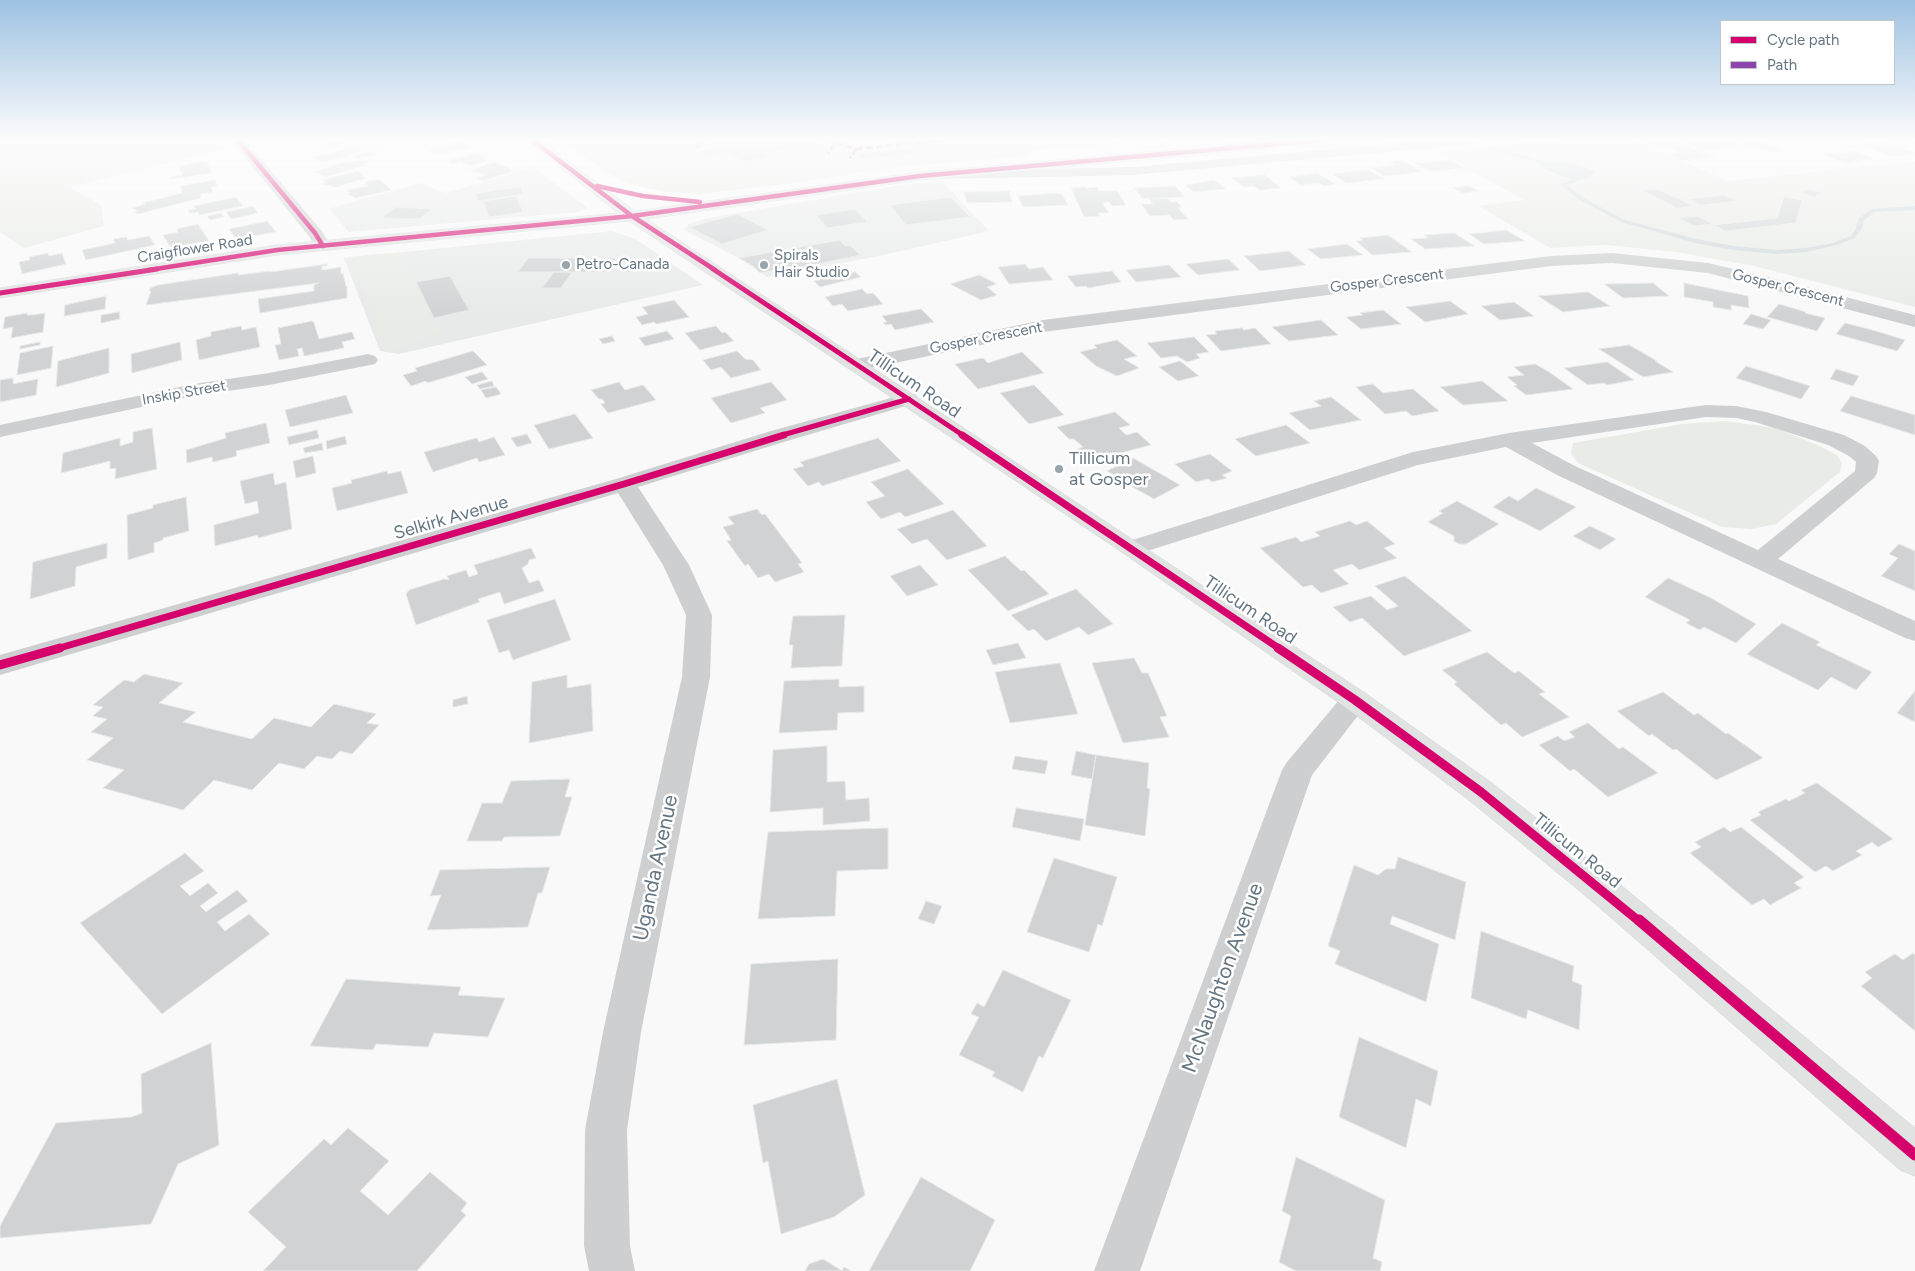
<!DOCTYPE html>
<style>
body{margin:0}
#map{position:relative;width:1915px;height:1271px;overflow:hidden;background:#f9f9f9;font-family:Figtree,sans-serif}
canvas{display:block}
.legend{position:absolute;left:1720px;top:20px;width:175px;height:65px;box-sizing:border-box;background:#fff;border:1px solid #c1c8cd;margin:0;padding:6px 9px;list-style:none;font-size:15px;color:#657683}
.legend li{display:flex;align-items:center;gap:10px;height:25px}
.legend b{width:25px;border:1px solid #c1c8cd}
</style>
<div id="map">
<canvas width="1915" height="1271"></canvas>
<ul class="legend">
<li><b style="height:6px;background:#d6006c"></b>Cycle path</li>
<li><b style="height:6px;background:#8e44ad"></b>Path</li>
</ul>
</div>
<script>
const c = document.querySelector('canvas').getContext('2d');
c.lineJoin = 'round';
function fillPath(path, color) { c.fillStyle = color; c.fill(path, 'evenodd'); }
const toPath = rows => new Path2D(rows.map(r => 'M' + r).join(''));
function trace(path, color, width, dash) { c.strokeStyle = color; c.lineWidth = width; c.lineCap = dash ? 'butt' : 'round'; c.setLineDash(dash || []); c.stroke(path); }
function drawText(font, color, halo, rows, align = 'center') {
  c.font = font + ' Figtree,sans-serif'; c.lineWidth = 5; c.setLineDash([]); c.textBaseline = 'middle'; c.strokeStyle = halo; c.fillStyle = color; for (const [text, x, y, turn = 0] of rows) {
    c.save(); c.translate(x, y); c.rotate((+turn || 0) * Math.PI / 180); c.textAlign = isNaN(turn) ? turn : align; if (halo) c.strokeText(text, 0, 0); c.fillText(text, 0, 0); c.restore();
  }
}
fillPath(toPath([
 [532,167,588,208,577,212,349,232,329,209,420,183,446,193],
 [942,181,989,231,879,256,767,277,737,257,684,230,688,224,708,218,900,185],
 [612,231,636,239,703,285,399,354,380,351,344,258]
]), '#e8e9e9');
fillPath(toPath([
 [0,140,212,140,219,150,70,187,102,206,104,226,24,248,0,232],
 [559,140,1163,140,1028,151,1031,156,888,168,787,184,699,194,665,192,629,184,613,176],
 [1564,140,1633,140,1728,181,1915,161,1915,307,1754,266,1676,252,1606,245,1550,248,1478,206,1524,200,1438,152],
 [400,252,440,332,392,352,386,352,349,257],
 [1725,421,1776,428,1822,447,1838,456,1842,464,1840,472,1776,524,1752,529,1722,527,1578,463,1571,454,1573,443,1683,424]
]), '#e8ebe6');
fillPath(toPath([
 [1531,159,1572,163,1583,166,1594,171,1590,178,1575,181,1549,171]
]), '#ced6d9');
fillPath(toPath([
 [1487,146,1533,158,1534,159,1531,161,1485,148,1487,146],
 [1575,179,1577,180,1577,182,1567,185,1582,197,1625,220,1696,239,1734,246,1777,250,1806,248,1833,243,1851,236,1856,228,1859,218,1872,209,1915,206,1915,210,1875,212,1864,220,1862,228,1855,238,1837,245,1806,252,1777,254,1734,250,1695,243,1621,222,1578,199,1560,184,1575,179]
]), '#ced6d9');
const building = toPath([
 [320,140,354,140,331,146,320,140],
 [715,140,804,140,812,144,764,154,769,157,743,162,712,142,717,141,715,140],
 [1672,140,1714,157,1683,161,1668,154,1681,153,1667,147,1659,148,1644,141,1672,140],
 [1725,140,1741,146,1705,150,1688,143,1725,140],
 [1735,140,1753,140,1781,151,1772,152,1763,148,1758,149,1735,140],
 [459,142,468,146,466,147,468,148,436,154,429,151,459,142],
 [1886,143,1915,153,1915,154,1892,156,1862,145,1886,143],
 [353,147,363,151,324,162,311,158,353,147],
 [719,147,728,153,707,157,698,151,719,147],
 [910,148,915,154,862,159,858,153,910,148],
 [374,151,379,153,359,159,353,156,374,151],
 [1846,152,1857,152,1874,159,1845,163,1822,154,1846,152],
 [477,153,485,156,481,156,486,158,483,159,487,161,470,166,460,162,453,164,447,161,477,153],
 [363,160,368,162,361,164,366,165,326,177,314,172,340,163,363,160],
 [1402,160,1422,172,1384,176,1371,168,1395,165,1389,162,1402,160],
 [1450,160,1464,168,1429,171,1415,163,1450,160],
 [206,161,212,173,171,179,171,177,182,175,179,166,206,161],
 [495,162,512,169,509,169,514,171,483,181,476,178,486,175,471,170,495,162],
 [1369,170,1384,179,1346,183,1332,174,1369,170],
 [358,171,364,175,361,175,367,178,336,187,322,184,326,182,322,180,358,171],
 [1317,173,1335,184,1323,186,1319,183,1300,185,1289,177,1317,173],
 [1265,175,1281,188,1260,190,1253,186,1244,187,1232,178,1265,175],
 [379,179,391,190,356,198,346,194,350,193,347,190,368,186,365,182,379,179],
 [215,180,217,186,211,187,213,192,200,194,201,198,138,214,134,212,138,211,132,208,145,204,142,203,182,193,181,186,215,180],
 [1214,180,1226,189,1194,192,1185,185,1214,180],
 [1175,186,1185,197,1143,199,1134,188,1175,186],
 [1469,186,1479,191,1463,193,1453,188,1469,186],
 [520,187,524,194,478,201,475,193,520,187],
 [1086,187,1089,191,1087,188,1097,187,1099,191,1117,191,1126,205,1112,206,1109,202,1102,203,1109,213,1098,213,1100,216,1084,217,1071,188,1086,187],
 [1657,189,1694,206,1677,208,1641,190,1657,189],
 [1809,189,1823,193,1814,197,1800,193,1809,189],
 [1009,191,1012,202,967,203,964,192,1009,191],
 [1056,193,1062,194,1068,205,1023,207,1018,196,1056,193],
 [1724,195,1738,201,1701,205,1688,199,1724,195],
 [516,196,523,212,489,217,483,201,516,196],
 [236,197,243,206,199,215,198,212,190,213,188,210,196,209,194,206,236,197],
 [951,197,970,217,906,225,890,205,951,197],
 [1784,197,1802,200,1796,223,1725,231,1714,225,1777,218,1784,197],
 [1167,198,1171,202,1177,202,1182,207,1178,208,1188,219,1174,220,1169,215,1150,216,1141,204,1153,204,1149,199,1167,198],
 [253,206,258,213,231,219,226,212,253,206],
 [396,207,432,209,419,219,382,218,396,207],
 [855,209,867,222,827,228,816,215,855,209],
 [221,213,224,217,210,220,207,216,221,213],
 [737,214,768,230,722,244,689,227,737,214],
 [1697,216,1713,224,1694,226,1678,218,1697,216],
 [267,221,276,232,236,239,229,229,267,221],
 [198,224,209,241,171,248,163,235,178,232,177,229,198,224],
 [1506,230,1525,241,1484,244,1469,234,1506,230],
 [1454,233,1475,246,1425,249,1411,239,1428,238,1424,235,1454,233],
 [1388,235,1412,252,1372,255,1356,241,1363,240,1360,238,1388,235],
 [149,236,155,245,86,260,82,250,115,243,113,239,126,237,128,240,149,236],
 [840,240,845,246,850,245,860,255,784,271,782,269,760,273,753,266,739,258,840,240],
 [1347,244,1363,255,1321,259,1307,249,1347,244],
 [1289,251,1306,265,1260,271,1244,256,1289,251],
 [48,253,49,256,62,253,66,264,22,274,19,262,30,260,29,257,48,253],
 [528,258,615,258,607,272,518,272,528,258],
 [1228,259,1240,270,1198,275,1186,264,1228,259],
 [327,264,327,266,322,266,322,270,341,267,341,274,343,273,346,286,347,285,347,298,260,313,258,299,314,291,314,285,319,283,146,305,151,291,149,291,150,288,158,285,238,273,238,275,270,271,270,272,327,264],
 [1025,264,1029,269,1043,267,1053,280,1009,284,998,267,1025,264],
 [1169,265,1181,277,1136,282,1126,270,1169,265],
 [838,268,845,274,855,272,861,277,820,287,814,281,820,280,813,273,838,268],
 [1112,271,1121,282,1088,288,1086,286,1076,287,1067,276,1112,271],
 [554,272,572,272,561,288,542,288,554,272],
 [979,275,997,284,987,287,997,295,981,300,950,284,979,275],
 [450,276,469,310,434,318,416,282,450,276],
 [1653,283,1669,296,1623,298,1604,284,1653,283],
 [1684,283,1748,296,1749,308,1731,305,1731,310,1713,307,1713,302,1684,297,1684,283],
 [862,289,867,294,873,293,883,304,848,311,842,304,833,306,825,297,862,289],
 [1588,292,1610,306,1563,312,1538,296,1588,292],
 [106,296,105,309,64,316,65,305,106,296],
 [674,300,689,317,656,324,654,322,642,325,636,317,648,314,642,307,674,300],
 [1450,301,1468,314,1425,322,1406,307,1450,301],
 [1514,302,1534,316,1500,320,1481,306,1514,302],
 [1779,304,1806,312,1805,313,1825,318,1817,331,1767,317,1779,304],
 [921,309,934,322,895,330,891,324,886,325,883,323,887,322,882,316,921,309],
 [1383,310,1401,324,1361,329,1346,317,1363,315,1360,313,1383,310],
 [119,312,120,319,101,323,101,315,119,312],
 [27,313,27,315,33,315,45,313,43,332,11,338,13,327,3,329,5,317,27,313],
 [1751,314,1771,320,1763,329,1743,324,1751,314],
 [1321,320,1338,335,1289,341,1272,327,1321,320],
 [312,321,314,323,319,339,352,332,355,339,342,342,344,348,304,356,302,348,297,349,299,356,279,360,275,345,281,344,278,328,312,321],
 [1845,323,1876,331,1905,340,1897,351,1836,334,1845,323],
 [241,326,242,330,256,327,260,347,199,360,196,340,211,336,211,332,241,326],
 [716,326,722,333,725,332,734,341,700,350,685,333,716,326],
 [1242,328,1244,330,1255,328,1271,344,1221,351,1206,335,1217,334,1215,331,1242,328],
 [667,331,674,339,645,346,639,338,667,331],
 [612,336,615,341,603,344,599,339,612,336],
 [1194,337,1209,352,1196,354,1200,358,1187,362,1177,356,1161,358,1147,343,1194,337],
 [1117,340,1137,356,1124,359,1139,368,1117,376,1096,366,1080,352,1097,348,1094,345,1117,340],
 [40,342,40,345,20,349,20,346,40,342],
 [180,342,182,360,132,373,131,354,180,342],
 [1629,345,1657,361,1655,361,1673,372,1643,377,1599,349,1629,345],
 [53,346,51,368,17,375,20,353,53,346],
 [109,348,109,373,56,387,58,361,109,348],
 [473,351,487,365,427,383,426,381,411,386,403,375,417,371,415,368,473,351],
 [737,351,745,359,753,360,761,370,731,378,721,367,711,370,703,360,737,351],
 [1022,352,1044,373,978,389,955,364,983,358,988,363,1022,352],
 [1180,361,1199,376,1178,381,1159,367,1180,361],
 [1607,362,1634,380,1607,385,1604,383,1588,385,1564,368,1607,362],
 [1535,364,1549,372,1573,389,1526,395,1514,386,1517,385,1507,377,1524,375,1514,367,1535,364],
 [1746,366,1810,386,1801,399,1736,378,1746,366],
 [1836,369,1859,376,1853,386,1830,379,1836,369],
 [482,372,488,379,472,384,465,377,482,372],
 [13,378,13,384,38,379,36,395,0,402,0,380,13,378],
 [492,381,494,386,480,389,477,385,492,381],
 [1482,381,1508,401,1463,405,1440,387,1482,381],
 [619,382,625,390,643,385,656,400,608,413,601,404,605,403,602,399,599,399,591,390,619,382],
 [771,382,787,400,760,408,765,413,731,423,711,398,771,382],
 [1373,384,1383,393,1413,389,1439,411,1412,416,1406,411,1385,414,1356,387,1373,384],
 [1034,385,1064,415,1029,424,1000,393,1034,385],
 [496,387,501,394,486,398,481,390,496,387],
 [346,395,353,413,290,427,285,410,346,395],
 [1851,396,1915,415,1915,435,1840,411,1851,396],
 [1331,397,1361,420,1310,430,1289,413,1321,406,1314,401,1331,397],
 [1115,412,1130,425,1119,428,1126,435,1137,432,1151,445,1090,461,1078,449,1083,447,1074,439,1069,439,1057,427,1115,412],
 [575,414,593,438,549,449,534,425,575,414],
 [266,423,270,443,236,451,237,456,213,462,212,457,187,463,186,450,226,438,225,433,266,423],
 [1286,425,1310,443,1256,456,1235,439,1286,425],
 [152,428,157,469,115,479,116,468,110,469,110,461,61,473,63,453,120,438,120,446,133,442,133,432,152,428],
 [317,430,319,438,289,445,287,437,317,430],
 [527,434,532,443,517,447,511,438,527,434],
 [345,436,347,444,327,449,326,441,345,436],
 [494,437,505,455,479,462,477,458,433,472,424,452,477,438,479,442,494,437],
 [878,438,901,461,822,486,819,482,808,486,793,469,804,466,800,462,878,438],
 [322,443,323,450,305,453,303,448,322,443],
 [1210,454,1232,471,1222,475,1227,478,1212,482,1208,479,1196,482,1175,464,1210,454],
 [313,456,316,473,296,478,293,461,313,456],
 [1133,458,1180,485,1154,499,1129,485,1127,486,1118,481,1121,479,1107,471,1133,458],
 [908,469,944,504,905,517,900,512,881,519,866,502,885,496,871,482,908,469],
 [387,471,388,474,401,471,408,493,337,511,332,488,352,483,351,480,387,471],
 [273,473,275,485,286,482,292,529,258,538,258,535,215,546,214,525,259,513,257,501,245,504,240,481,273,473],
 [1536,488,1576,507,1540,531,1493,507,1509,496,1518,501,1536,488],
 [186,497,189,531,163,538,163,540,154,543,154,552,128,560,127,515,153,508,153,505,186,497],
 [1457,501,1499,524,1466,544,1459,544,1454,541,1454,536,1428,522,1443,513,1439,511,1457,501],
 [757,509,762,515,765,514,802,563,798,564,804,572,775,582,769,574,758,578,748,564,745,566,727,541,731,540,723,527,734,524,728,517,757,509],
 [953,510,987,546,947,560,927,539,912,544,897,529,953,510],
 [1350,521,1356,525,1367,521,1395,544,1384,548,1397,558,1359,570,1352,564,1333,570,1349,584,1321,593,1312,585,1303,587,1260,548,1296,537,1301,542,1320,536,1315,532,1350,521],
 [1590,526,1616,539,1600,550,1573,536,1590,526],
 [107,543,107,558,76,567,75,586,30,599,33,562,107,543],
 [1899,544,1915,551,1915,591,1881,576,1898,558,1889,554,1899,544],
 [531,548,536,558,529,560,528,564,522,568,529,583,539,580,544,591,504,604,500,592,478,599,480,602,416,625,406,594,409,590,444,579,449,580,447,576,466,570,469,577,478,574,474,565,531,548],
 [1005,556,1021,571,1024,570,1049,594,1008,611,968,570,1005,556],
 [920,565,938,585,907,596,890,576,920,565],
 [1405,576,1472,631,1404,656,1362,618,1350,622,1333,607,1371,596,1387,610,1398,606,1375,586,1405,576],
 [1668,578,1711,598,1756,624,1736,643,1704,627,1700,630,1686,623,1690,620,1645,597,1668,578],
 [1076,589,1113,624,1088,635,1079,627,1046,641,1034,629,1028,631,1011,615,1076,589],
 [555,599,571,640,513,660,509,650,499,653,487,620,555,599],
 [845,615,842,666,791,668,793,645,789,645,793,616,845,615],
 [1782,623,1820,642,1816,645,1872,672,1856,690,1831,677,1818,690,1747,654,1782,623],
 [1018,643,1026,658,993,665,986,650,1018,643],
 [1487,652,1514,673,1519,671,1545,692,1539,694,1569,717,1522,737,1506,723,1501,725,1454,684,1457,682,1442,670,1487,652],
 [1134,658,1142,673,1148,673,1167,716,1160,717,1169,737,1123,743,1092,663,1134,658],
 [1060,663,1078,714,1010,723,995,672,1060,663],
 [144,674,183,683,159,703,196,712,183,722,252,739,274,718,311,727,334,704,376,714,367,723,379,725,352,754,340,751,332,759,317,756,304,769,279,763,252,790,214,780,183,810,103,788,124,770,87,760,113,738,91,732,107,719,93,716,103,707,93,705,124,680,134,682,144,674],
 [567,675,567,688,591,684,593,731,529,743,532,682,567,675],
 [839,679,839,687,864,686,864,712,838,713,837,730,779,733,784,681,839,679],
 [1915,691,1915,722,1897,713,1915,691],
 [1663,692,1694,715,1698,713,1726,734,1728,733,1763,758,1716,780,1676,749,1673,750,1652,734,1649,736,1617,711,1663,692],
 [467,696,468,704,453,707,453,700,467,696],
 [1588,723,1619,749,1623,747,1658,773,1608,797,1574,769,1570,771,1539,745,1558,736,1564,741,1575,737,1569,732,1588,723],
 [827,746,827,782,845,781,846,800,869,798,870,821,823,825,823,808,770,812,773,750,827,746],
 [1076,751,1096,755,1092,779,1071,775,1076,751],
 [1096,755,1149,763,1147,788,1150,789,1145,836,1085,825,1096,755],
 [1015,756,1048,761,1045,774,1012,769,1015,756],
 [570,779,565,797,572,797,560,836,504,837,502,841,467,841,482,803,502,803,511,781,570,779],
 [1817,783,1893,839,1878,847,1872,842,1856,851,1862,855,1833,871,1826,866,1815,872,1750,820,1761,815,1758,812,1786,799,1789,801,1805,793,1801,790,1817,783],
 [1016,808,1084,819,1080,841,1012,827,1016,808],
 [1724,827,1730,832,1741,827,1804,877,1794,883,1801,888,1770,905,1764,899,1752,905,1690,853,1701,847,1695,842,1724,827],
 [888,828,888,869,837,871,835,916,758,919,768,832,888,828],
 [185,853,204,871,180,886,190,896,208,883,218,893,200,906,206,912,237,890,248,901,217,922,225,931,249,914,270,934,162,1014,80,923,185,853],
 [1398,857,1466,882,1455,940,1392,916,1390,924,1439,944,1426,1002,1335,964,1340,951,1328,946,1354,865,1378,875,1386,869,1395,869,1398,857],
 [1054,858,1117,877,1102,926,1098,924,1089,952,1027,932,1054,858],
 [550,867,542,893,538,893,528,927,427,930,441,895,430,896,440,870,550,867],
 [926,901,942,906,934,924,918,919,926,901],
 [1481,931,1574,966,1572,981,1582,985,1579,1030,1528,1010,1526,1019,1471,998,1481,931],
 [1913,953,1915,955,1915,1031,1861,986,1872,978,1865,972,1895,954,1903,960,1913,953],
 [838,959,836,1040,744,1045,751,964,838,959],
 [1003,970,1071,1000,1043,1058,1039,1056,1023,1092,992,1076,995,1072,959,1055,979,1017,971,1014,977,1003,984,1007,1003,970],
 [346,979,461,987,458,995,505,998,488,1037,434,1033,428,1047,376,1044,373,1050,310,1046,346,979],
 [1359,1037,1438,1071,1431,1106,1416,1099,1406,1148,1339,1117,1359,1037],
 [211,1043,219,1145,178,1164,151,1224,0,1238,0,1226,56,1123,132,1117,142,1113,141,1074,211,1043],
 [837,1079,865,1195,834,1217,781,1234,768,1161,763,1163,753,1105,837,1079],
 [348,1128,389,1161,360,1191,388,1215,430,1172,467,1203,461,1211,466,1215,417,1271,263,1271,286,1247,248,1212,324,1139,331,1145,348,1128],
 [1296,1157,1385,1200,1373,1258,1382,1262,1380,1271,1296,1271,1279,1262,1291,1216,1282,1211,1296,1157],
 [921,1177,995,1220,970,1271,869,1271,921,1177],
 [823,1259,842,1271,844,1267,851,1271,805,1271,809,1264,823,1259]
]);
fillPath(building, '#d0d2d3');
trace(building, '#e8e8e8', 1);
const secondary = toPath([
 [526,140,540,140,635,211,920,172,1278,140,1326,140,1325,143,1320,144,920,180,647,219,1365,693,1492,783,1617,882,1915,1128,1915,1176,1900,1170,1593,902,1470,801,1345,707,1123,553,629,221,277,255,0,298,0,288,277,245,618,213,526,140]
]);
trace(secondary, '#d5d6d7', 1);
fillPath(toPath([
 [1432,140,1481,140,1474,144,1133,175,946,179,941,178,939,175,941,172,946,171,1133,167,1432,140],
 [1612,253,1708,263,1776,279,1915,315,1915,327,1708,273,1612,263,1551,266,1043,332,857,371,850,369,847,365,850,361,857,359,1043,320,1551,256,1612,253],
 [368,354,375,356,378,360,375,364,269,385,194,396,0,437,0,425,194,384,269,373,368,354],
 [909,393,916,395,919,399,916,403,787,441,638,487,689,565,712,615,710,677,641,1032,627,1130,630,1246,635,1271,589,1271,584,1246,585,1130,603,1032,682,677,686,615,663,565,618,493,0,675,0,655,616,479,771,431,909,393],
 [1706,405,1736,406,1766,412,1844,435,1865,446,1876,456,1879,461,1877,473,1874,478,1778,559,1915,621,1915,641,1905,638,1557,475,1506,447,1418,465,1141,553,1132,556,1123,553,1120,548,1123,543,1413,452,1509,433,1706,405],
 [1706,417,1736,418,1755,422,1828,445,1849,456,1856,462,1855,471,1758,550,1573,465,1532,443,1706,417],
 [1355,690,1365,693,1370,700,1312,775,1140,1271,1094,1271,1282,770,1287,762,1345,693,1355,690]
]), '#cecfd0');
fillPath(toPath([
 [231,140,245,140,321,230,331,246,329,249,317,249,308,235,231,140]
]), '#cecfd0');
fillPath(secondary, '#e1e2e2');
trace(toPath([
 [828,140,836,143,828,153],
 [836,143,856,149,850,158],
 [697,148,701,140],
 [856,149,943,140]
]), '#8e44ad', 3, [7, 3]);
trace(toPath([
 [238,140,315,233,323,246],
 [532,140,632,216,715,270],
 [597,186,643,196,700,202],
 [149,270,277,250,632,216,920,176,1320,140]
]), '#d6006c', 4.5);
trace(toPath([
 [713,269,964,436],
 [0,293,157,269],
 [779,436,909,399]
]), '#d6006c', 5);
trace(toPath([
 [962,435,1280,649],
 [56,649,624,484,784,435]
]), '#d6006c', 7);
trace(toPath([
 [1278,648,1355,700,1481,792,1640,922],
 [0,665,60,648]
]), '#d6006c', 9);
trace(toPath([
 [1639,920,1915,1155]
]), '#d6006c', 11);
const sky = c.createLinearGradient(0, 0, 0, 318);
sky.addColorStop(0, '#9dc2e2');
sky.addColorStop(0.44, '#fcfcfc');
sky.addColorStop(1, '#fcfcfc00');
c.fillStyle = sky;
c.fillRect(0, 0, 1915, 318);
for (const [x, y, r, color] of [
 [566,265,5,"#99a4ac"],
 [764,265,5,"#99a4ac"],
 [1059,469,5,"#99a4ac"]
]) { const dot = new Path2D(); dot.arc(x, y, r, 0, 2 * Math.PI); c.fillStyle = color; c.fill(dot); trace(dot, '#fff', 2); }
drawText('15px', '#657683', '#fff', [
 ["Craigflower Road",195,249,-9],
 ["Gosper Crescent",1387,281,-7],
 ["Gosper Crescent",1788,288,14],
 ["Gosper Crescent",986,338,-11],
 ["Inskip Street",184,393,-10]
]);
drawText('15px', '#657683', '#fff', [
 ["Spirals",774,256],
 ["Hair Studio",774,273],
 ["Petro-Canada",576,265]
], 'left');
drawText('18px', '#657683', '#fff', [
 ["Tillicum Road",914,384,34],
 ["Selkirk Avenue",451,518,-16],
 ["Tillicum Road",1250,610,34],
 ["Tillicum Road",1577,851,39]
]);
drawText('18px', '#657683', '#fff', [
 ["Tillicum",1069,459],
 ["at Gosper",1069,480]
], 'left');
drawText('21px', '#657683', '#fff', [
 ["Uganda Avenue",656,868,-78],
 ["McNaughton Avenue",1223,978,-70]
]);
</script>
